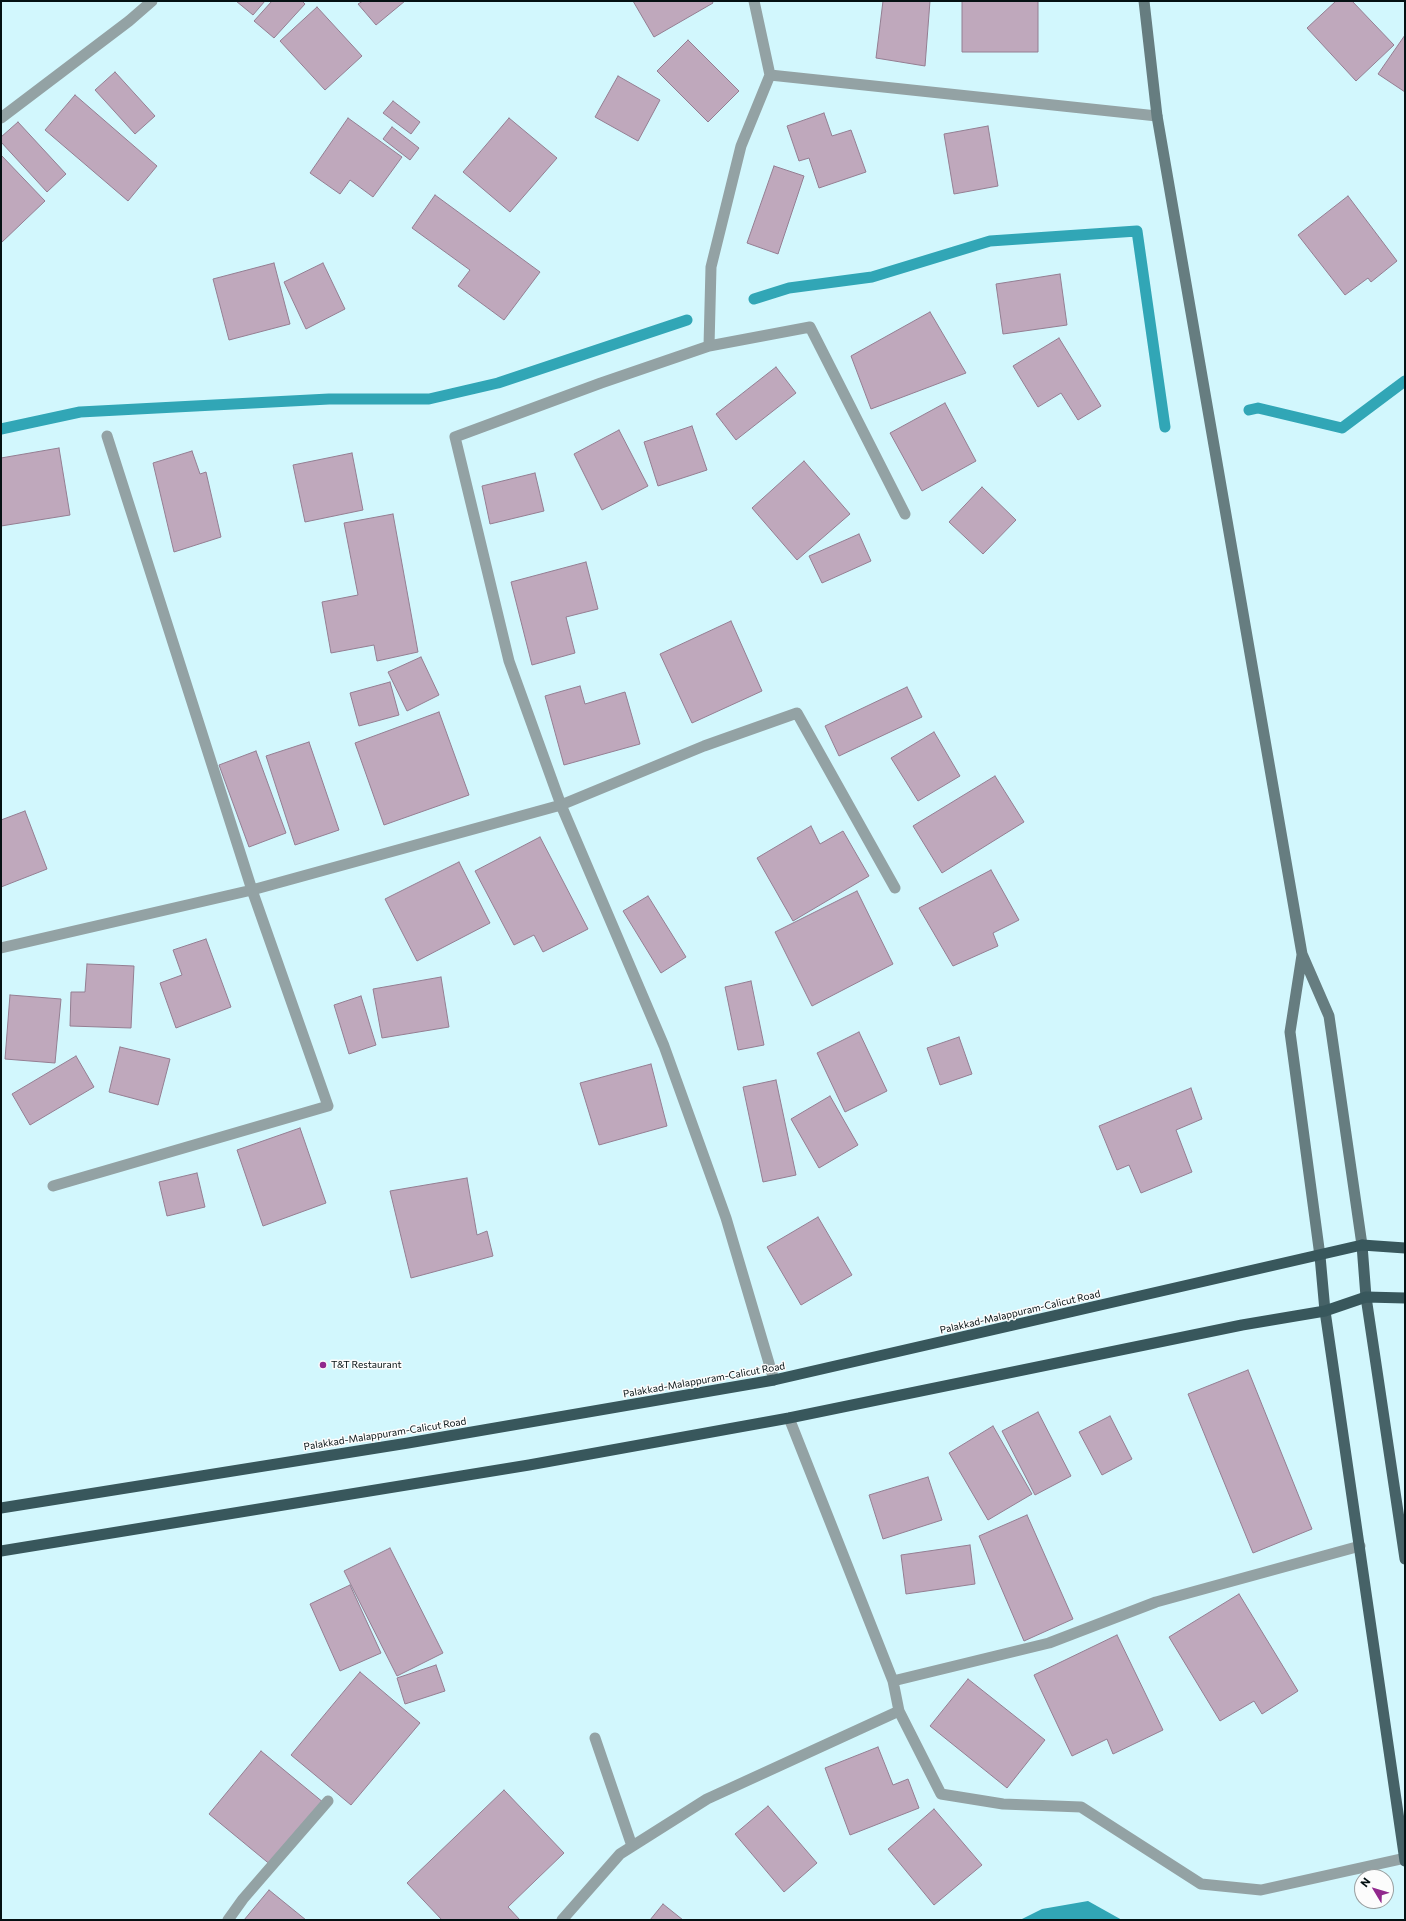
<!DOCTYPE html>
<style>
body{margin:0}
#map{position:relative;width:1406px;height:1921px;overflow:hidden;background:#d2f7fd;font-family:Commissioner,sans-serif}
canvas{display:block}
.frame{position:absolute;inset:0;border:2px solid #041113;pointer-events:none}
.north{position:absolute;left:1354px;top:1869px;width:40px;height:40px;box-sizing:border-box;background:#fcfcfc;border:1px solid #999e9f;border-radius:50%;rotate:308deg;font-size:11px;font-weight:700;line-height:16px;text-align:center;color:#041113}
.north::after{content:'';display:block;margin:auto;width:14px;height:18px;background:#91298d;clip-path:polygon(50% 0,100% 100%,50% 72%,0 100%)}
</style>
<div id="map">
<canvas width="1406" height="1921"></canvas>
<div class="frame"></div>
<div class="north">N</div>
</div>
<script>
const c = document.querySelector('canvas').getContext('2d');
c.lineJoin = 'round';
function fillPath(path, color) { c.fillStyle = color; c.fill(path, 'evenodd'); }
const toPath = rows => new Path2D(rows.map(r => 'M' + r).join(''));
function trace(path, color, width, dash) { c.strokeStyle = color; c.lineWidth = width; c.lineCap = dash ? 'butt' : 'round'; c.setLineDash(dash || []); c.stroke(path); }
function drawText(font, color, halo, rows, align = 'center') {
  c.font = font + ' Commissioner,sans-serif'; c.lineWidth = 3; c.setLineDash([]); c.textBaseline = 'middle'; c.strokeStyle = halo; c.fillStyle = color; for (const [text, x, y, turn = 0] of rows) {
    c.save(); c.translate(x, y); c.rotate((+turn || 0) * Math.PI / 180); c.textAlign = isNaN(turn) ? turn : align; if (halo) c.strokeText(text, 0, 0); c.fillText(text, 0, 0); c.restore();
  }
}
fillPath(toPath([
 [1088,1901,1122,1920,1020,1920,1042,1909]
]), '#31a6b6');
trace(toPath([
 [754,299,789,288,872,277,990,241,1137,231,1165,427],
 [1249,410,1258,408,1342,428,1405,381],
 [1,429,80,412,329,399,429,399,498,383,687,320]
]), '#31a6b6', 11);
const building = toPath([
 [236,1,265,1,253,15,236,1],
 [272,1,302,1,305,4,274,38,254,21,272,1],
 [363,1,405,1,376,25,358,4,363,1],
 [633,1,712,1,713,3,654,37,633,1],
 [883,1,930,1,925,66,876,58,883,1],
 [962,1,1038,1,1038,52,962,52,962,1],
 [1336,1,1352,1,1394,45,1356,81,1307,28,1336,1],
 [317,7,362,56,325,90,280,41,317,7],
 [1405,35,1405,92,1378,74,1405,35],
 [688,40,739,91,708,122,657,71,688,40],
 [115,72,155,116,135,134,95,90,115,72],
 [618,76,660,100,638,141,595,117,618,76],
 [75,95,157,166,128,201,45,130,75,95],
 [393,101,420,122,411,134,383,113,393,101],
 [824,113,832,136,851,130,866,172,819,188,809,158,799,161,787,126,824,113],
 [348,118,402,157,373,197,350,180,340,194,310,173,348,118],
 [509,118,557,158,510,212,463,172,509,118],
 [18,122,66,174,47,192,1,142,1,137,18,122],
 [988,126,998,186,954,194,944,134,988,126],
 [392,127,419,148,410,160,383,139,392,127],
 [1,155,45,201,1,243,1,155],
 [774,166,804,176,778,254,747,243,774,166],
 [435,195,540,272,504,320,458,286,470,270,412,228,435,195],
 [1348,196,1397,261,1371,282,1368,278,1345,295,1298,235,1348,196],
 [274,263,290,324,229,340,213,279,274,263],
 [323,263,345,309,306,329,284,282,323,263],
 [1060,274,1067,325,1003,334,996,284,1060,274],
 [930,312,966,373,871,409,851,356,930,312],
 [1059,338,1101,406,1078,420,1061,393,1038,407,1013,366,1059,338],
 [776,367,796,393,736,440,716,414,776,367],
 [945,403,976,461,922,491,890,433,945,403],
 [692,426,707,470,658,486,644,442,692,426],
 [619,430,648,486,602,510,574,454,619,430],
 [59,448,70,515,1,526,1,458,59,448],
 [192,451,200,474,206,472,221,537,174,552,153,463,192,451],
 [352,453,363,510,305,522,293,465,352,453],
 [804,461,850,514,797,560,752,508,804,461],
 [535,473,544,511,490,524,482,486,535,473],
 [982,487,1016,520,983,554,949,522,982,487],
 [393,514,418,652,377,661,374,645,331,653,322,602,358,595,344,523,393,514],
 [859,534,871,561,822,583,809,556,859,534],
 [586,562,598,609,566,617,575,653,532,665,511,582,586,562],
 [731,621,762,691,692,723,660,654,731,621],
 [421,657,439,695,407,711,388,672,421,657],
 [390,682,399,715,359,726,350,693,390,682],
 [580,686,585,704,625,692,640,744,564,765,545,696,580,686],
 [907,687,922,717,839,756,825,726,907,687],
 [439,712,469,795,384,825,355,743,439,712],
 [934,732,960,776,918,801,891,758,934,732],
 [309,742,339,830,295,845,266,756,309,742],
 [256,751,286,833,249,847,219,765,256,751],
 [995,776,1024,822,942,873,913,826,995,776],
 [25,811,47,869,1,887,1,820,25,811],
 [811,826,820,844,843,831,869,876,793,921,757,858,811,826],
 [540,837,588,929,543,952,534,935,514,945,475,871,540,837],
 [459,862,490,923,417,961,385,899,459,862],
 [991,870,1019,920,993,933,998,946,953,966,919,908,991,870],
 [857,891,893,964,812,1006,775,932,857,891],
 [648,896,686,957,661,973,623,911,648,896],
 [206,939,231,1007,176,1028,160,983,182,975,173,950,206,939],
 [87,964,134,966,131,1028,70,1026,71,992,85,992,87,964],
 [441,977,449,1027,382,1038,373,989,441,977],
 [751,981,764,1045,738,1050,725,987,751,981],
 [10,995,61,999,55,1063,5,1059,10,995],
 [361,996,376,1045,349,1054,334,1005,361,996],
 [859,1032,887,1091,845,1112,817,1053,859,1032],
 [959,1037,972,1074,940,1085,927,1048,959,1037],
 [120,1047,170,1059,158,1105,109,1092,120,1047],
 [76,1056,94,1087,30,1125,12,1094,76,1056],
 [651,1064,667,1126,599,1145,580,1083,651,1064],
 [776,1080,796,1175,763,1182,743,1087,776,1080],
 [1191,1088,1202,1119,1176,1130,1192,1172,1141,1193,1129,1165,1117,1170,1099,1126,1191,1088],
 [830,1096,858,1145,819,1168,791,1119,830,1096],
 [300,1128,326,1203,263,1226,237,1150,300,1128],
 [197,1173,205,1207,167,1216,159,1182,197,1173],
 [467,1178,477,1235,487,1231,493,1256,411,1278,390,1191,467,1178],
 [818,1217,852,1275,801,1305,767,1247,818,1217],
 [1248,1370,1312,1529,1253,1553,1188,1394,1248,1370],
 [1038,1412,1071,1476,1035,1495,1002,1431,1038,1412],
 [1110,1416,1132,1459,1102,1475,1079,1432,1110,1416],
 [993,1426,1032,1494,988,1520,949,1453,993,1426],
 [928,1477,942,1520,883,1539,869,1495,928,1477],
 [1027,1515,1073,1619,1024,1641,979,1536,1027,1515],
 [970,1545,975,1584,906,1594,901,1555,970,1545],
 [390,1548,443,1653,397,1676,344,1571,390,1548],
 [350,1585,381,1653,340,1671,310,1604,350,1585],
 [1239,1594,1298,1691,1262,1714,1254,1701,1220,1721,1169,1637,1239,1594],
 [1117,1635,1163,1730,1113,1754,1107,1739,1072,1756,1034,1675,1117,1635],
 [436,1665,445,1691,405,1704,397,1678,436,1665],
 [360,1672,420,1723,351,1805,291,1755,360,1672],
 [968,1679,1045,1740,1007,1788,930,1726,968,1679],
 [878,1747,893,1785,908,1779,919,1808,850,1835,825,1768,878,1747],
 [261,1751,324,1803,272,1866,209,1814,261,1751],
 [504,1790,564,1853,508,1907,520,1920,442,1920,407,1883,504,1790],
 [768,1806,817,1863,784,1892,735,1834,768,1806],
 [934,1809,982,1865,934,1905,888,1849,934,1809],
 [269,1890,306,1920,244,1920,269,1890],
 [663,1904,683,1920,650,1920,663,1904]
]);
fillPath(building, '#bfa8bc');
trace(building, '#947e92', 1);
trace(toPath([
 [754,1,770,75,741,146,711,267,709,346,601,383,455,437,509,661,561,805,664,1046,726,1218,774,1380],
 [770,75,1157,116],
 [1,118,129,21,152,1],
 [709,346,810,327,905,514],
 [1,948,252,890,107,436],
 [53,1186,328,1106,252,890,561,805,704,746,797,713,895,888],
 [789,1418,893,1681,899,1711,941,1794,1003,1804,1081,1807,1201,1884,1261,1890,1405,1858],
 [893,1681,1049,1643,1156,1602,1360,1546],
 [595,1738,632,1846],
 [228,1920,243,1899,328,1801],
 [562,1920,620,1854,707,1799,899,1711]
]), '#93a2a4', 11);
trace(toPath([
 [1144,1,1157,116,1302,954,1329,1016,1362,1245],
 [1302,955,1290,1032,1320,1256]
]), '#667d80', 11);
trace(toPath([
 [1362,1245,1366,1297,1405,1559],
 [1320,1256,1325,1311,1405,1861]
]), '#466267', 11);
trace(toPath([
 [1,1508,408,1443,774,1380,1362,1245,1405,1248],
 [1,1551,529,1465,789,1418,1242,1325,1325,1311,1366,1297,1405,1298]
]), '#38575c', 11);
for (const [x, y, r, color] of [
 [323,1365,4,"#91298d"]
]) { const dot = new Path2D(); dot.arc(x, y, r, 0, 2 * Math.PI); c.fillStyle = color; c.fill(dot); trace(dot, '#fcfcfc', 1.5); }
drawText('10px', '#041113', '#fcfcfc', [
 ["Palakkad-Malappuram-Calicut Road",1020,1312,-13],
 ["Palakkad-Malappuram-Calicut Road",704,1380,-10],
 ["Palakkad-Malappuram-Calicut Road",385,1434,-9]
]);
drawText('10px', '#041113', '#fcfcfc', [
 ["T&T Restaurant",331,1365]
], 'left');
</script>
